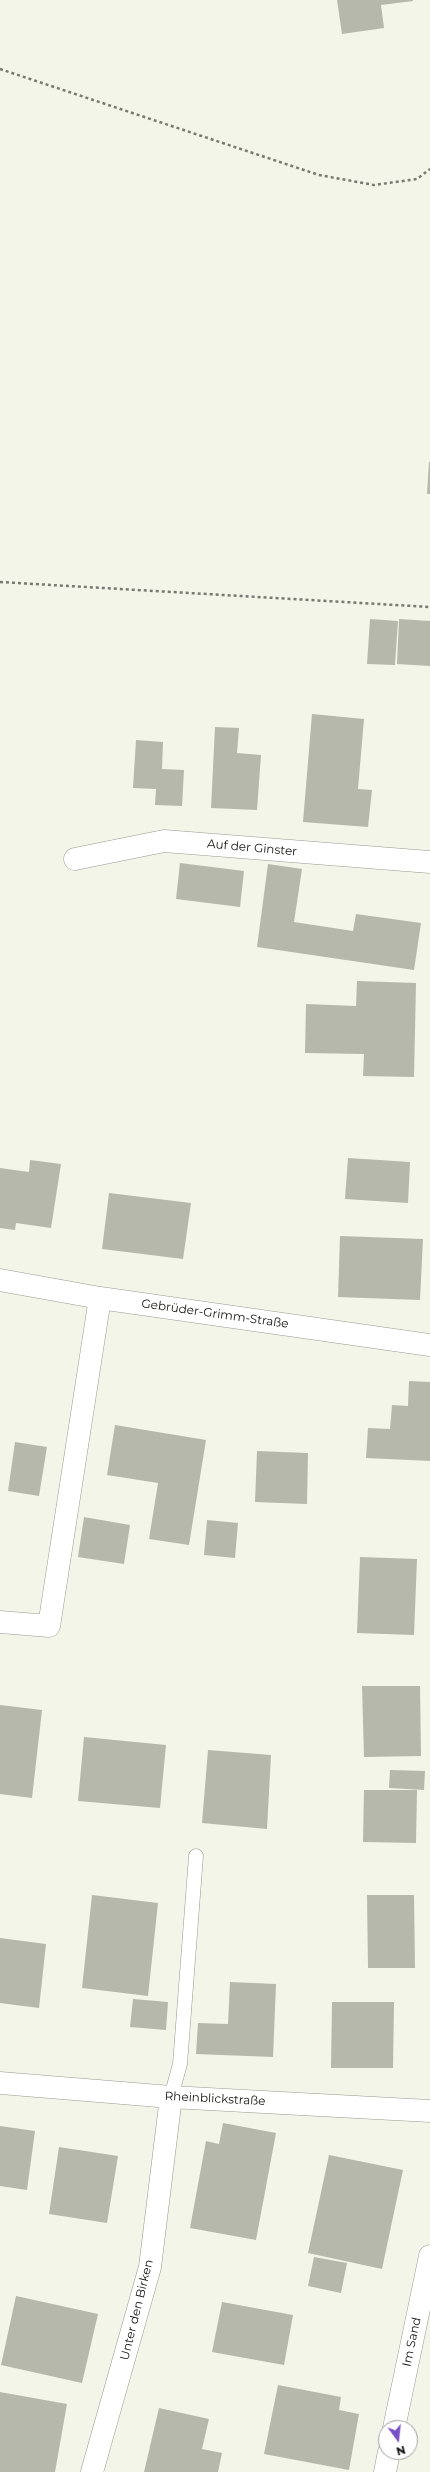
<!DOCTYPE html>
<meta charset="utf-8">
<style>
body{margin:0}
#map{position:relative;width:430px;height:2472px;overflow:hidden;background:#f3f5e9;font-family:Montserrat,sans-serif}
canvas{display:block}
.north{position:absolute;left:378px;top:2420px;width:40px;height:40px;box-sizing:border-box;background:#fff;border:1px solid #a0a09f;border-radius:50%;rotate:165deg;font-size:11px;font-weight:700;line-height:16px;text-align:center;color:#11120e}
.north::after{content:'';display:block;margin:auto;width:14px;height:18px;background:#7850c9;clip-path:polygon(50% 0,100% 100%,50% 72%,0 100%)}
</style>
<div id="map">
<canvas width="430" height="2472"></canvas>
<div class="north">N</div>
</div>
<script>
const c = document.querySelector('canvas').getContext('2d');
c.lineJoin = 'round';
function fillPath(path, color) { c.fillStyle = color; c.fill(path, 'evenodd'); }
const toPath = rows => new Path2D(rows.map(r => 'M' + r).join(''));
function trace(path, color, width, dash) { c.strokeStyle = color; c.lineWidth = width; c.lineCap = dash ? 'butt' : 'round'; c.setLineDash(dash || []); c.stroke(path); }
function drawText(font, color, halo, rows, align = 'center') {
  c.font = font + ' Montserrat,sans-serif'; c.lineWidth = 3; c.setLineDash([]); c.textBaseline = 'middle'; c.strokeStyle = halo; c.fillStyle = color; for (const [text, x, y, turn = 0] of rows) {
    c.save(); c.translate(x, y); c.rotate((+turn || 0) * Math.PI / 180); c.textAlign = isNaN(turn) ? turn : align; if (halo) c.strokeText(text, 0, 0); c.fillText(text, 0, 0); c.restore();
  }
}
fillPath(toPath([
 [337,0,413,0,413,1,381,5,384,28,342,34],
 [429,462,430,462,430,494,427,494],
 [370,619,398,621,395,665,367,664],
 [399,619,430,621,430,666,397,664],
 [312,714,364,719,358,789,372,790,368,827,303,822],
 [215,727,239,728,237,753,261,755,257,810,211,808],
 [136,740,163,742,162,769,184,770,182,806,155,805,156,789,133,788],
 [180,863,244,871,240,907,176,899],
 [268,864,302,869,294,922,353,931,356,914,421,923,414,970,257,947],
 [357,981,416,983,414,1077,363,1076,364,1054,305,1053,306,1004,356,1006],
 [348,1158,410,1162,408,1203,345,1199],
 [30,1160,61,1164,51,1228,16,1223,15,1230,0,1228,0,1168,29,1172],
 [109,1193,191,1203,183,1259,102,1249],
 [340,1236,423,1239,420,1300,338,1297],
 [409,1381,430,1382,430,1461,366,1458,368,1428,390,1429,392,1405,408,1406],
 [115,1425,206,1440,189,1545,149,1539,158,1483,107,1475],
 [15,1442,47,1447,39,1496,8,1491],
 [257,1451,308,1453,307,1504,255,1502],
 [84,1517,130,1525,124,1564,78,1557],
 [207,1520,238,1523,235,1558,204,1555],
 [360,1557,417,1559,414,1635,357,1633],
 [362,1686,420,1686,421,1756,364,1757],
 [0,1705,42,1710,32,1798,0,1794],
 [84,1737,166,1745,160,1808,78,1801],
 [208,1750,271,1755,267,1829,202,1823],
 [390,1770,425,1771,424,1790,389,1788],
 [364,1790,417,1790,416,1843,363,1842],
 [92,1895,158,1903,148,1996,82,1988],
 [367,1895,414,1895,415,1968,368,1968],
 [0,1938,46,1944,39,2008,0,2003],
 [230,1982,276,1984,273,2057,196,2054,198,2023,228,2024],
 [133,1999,168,2002,166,2030,130,2027],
 [332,2002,394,2002,393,2068,331,2068],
 [223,2123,276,2133,256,2240,190,2228,206,2141,219,2144],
 [0,2126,35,2131,27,2190,0,2186],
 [59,2147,118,2156,107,2223,49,2214],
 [329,2155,403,2170,382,2269,308,2253],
 [314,2257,347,2263,341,2293,308,2286],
 [16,2296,98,2314,82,2383,1,2365],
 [222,2302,293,2315,284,2365,212,2352],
 [278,2385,341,2397,339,2410,359,2414,349,2470,264,2454],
 [0,2392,67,2404,55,2472,0,2472],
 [159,2408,209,2419,202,2449,222,2453,218,2472,144,2472]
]), '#b6b8ac');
const lane = toPath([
 [171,2097,180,2064,196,1856]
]);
const street = toPath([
 [75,859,164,841,430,862],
 [0,1280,100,1298,430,1345],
 [0,1622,49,1626,100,1298],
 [0,2083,171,2097,430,2111],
 [394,2428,430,2256],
 [92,2472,150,2267,171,2097],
 [385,2472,389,2452]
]);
trace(lane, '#989a8e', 15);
trace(street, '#989a8e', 23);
trace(toPath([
 [0,69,319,175,374,185,417,179,430,169],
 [0,582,430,607]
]), '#787a72', 2.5, [3, 3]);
trace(lane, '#fff', 14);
trace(street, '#fff', 22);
drawText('12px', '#11120e', '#fff', [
 ["Auf der Ginster",252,848,5],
 ["Gebrüder-Grimm-Straße",215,1314,8],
 ["Rheinblickstraße",215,2099,3],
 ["Unter den Birken",137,2310,-76],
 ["Im Sand",412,2342,-78]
]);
</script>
